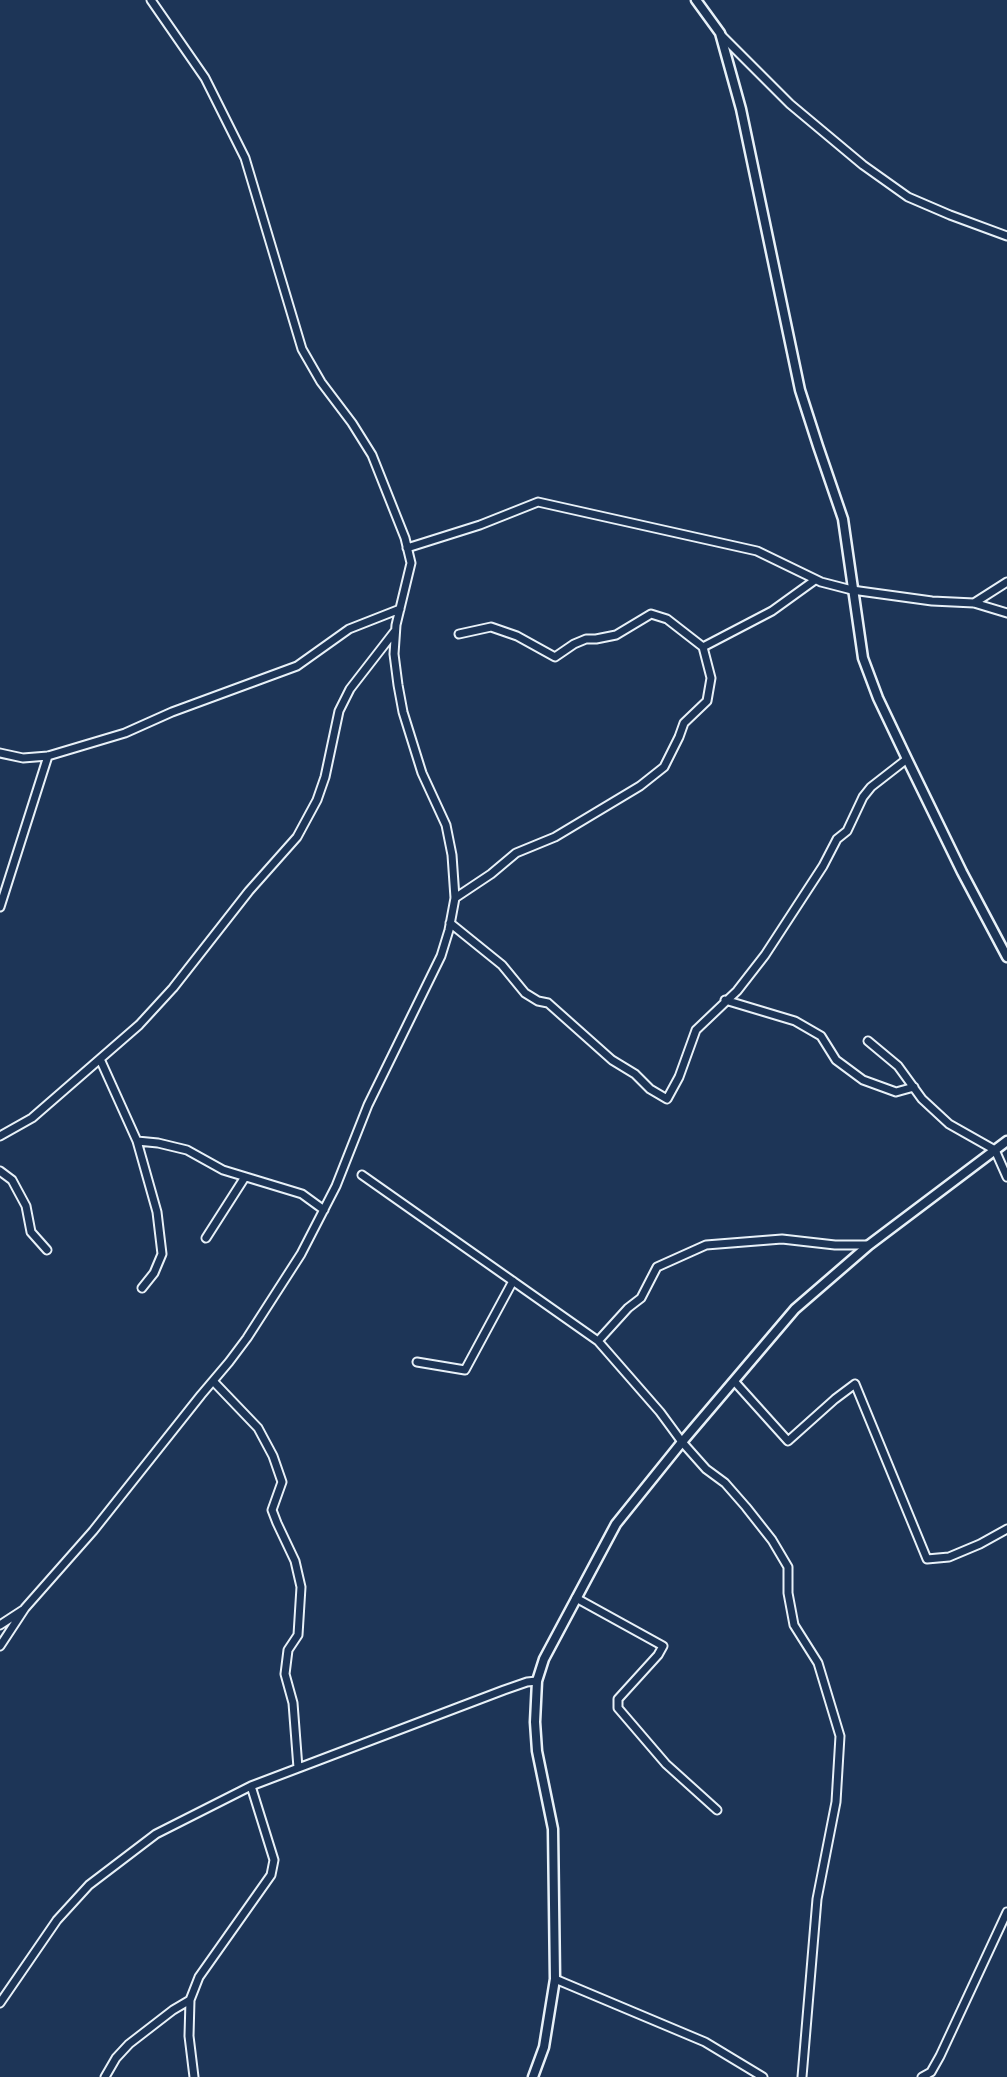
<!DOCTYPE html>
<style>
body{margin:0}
canvas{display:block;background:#1d3557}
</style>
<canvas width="1007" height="2077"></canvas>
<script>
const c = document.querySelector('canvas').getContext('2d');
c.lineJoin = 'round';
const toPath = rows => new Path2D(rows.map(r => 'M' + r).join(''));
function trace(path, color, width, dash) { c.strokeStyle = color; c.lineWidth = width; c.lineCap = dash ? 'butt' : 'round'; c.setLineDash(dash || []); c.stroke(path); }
const minor = toPath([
 [721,35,790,104,863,165,908,197,950,215,1007,236],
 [407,548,480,525,538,502,757,551,821,582,852,590,932,601,974,603,1007,613],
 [974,603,1007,582],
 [459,634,491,627,517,636,555,657,574,644,586,639,596,639,616,635,651,614,667,619,703,647,772,611,815,580],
 [0,753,23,758,48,756,125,733,172,712,297,666,349,629,400,609],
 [455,898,491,874,516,853,555,837,640,786,664,767,679,737,684,723,707,701,711,678,703,647],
 [0,907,48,756],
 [450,923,502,965,525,993,538,1001,548,1003,612,1060,635,1074,650,1089,667,1099,679,1077,696,1030,737,991,765,955,823,866,837,839,847,831,863,797,871,787,907,759],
 [725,1000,795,1021,821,1036,836,1060,863,1080,896,1092,914,1087],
 [868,1041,898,1066,922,1099,949,1124,995,1150,1007,1177],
 [100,1059,137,1141,158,1143,187,1150,223,1170,302,1194,324,1210],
 [0,1136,32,1118,139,1025,173,988,249,891,297,837,317,800,325,777,339,711,350,689,395,631],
 [137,1141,157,1212,162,1254,154,1273,142,1288],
 [0,1171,12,1180,26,1206,31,1232,47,1250],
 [362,1175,598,1341,660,1412,682,1442,706,1469,725,1483,746,1507,772,1540,788,1567,788,1593,794,1625,818,1663,840,1736,836,1802,817,1899,802,2077],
 [206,1238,245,1177],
 [598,1341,628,1308,641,1298,657,1267,706,1245,782,1239,835,1245,869,1245],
 [417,1362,465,1370,513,1281],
 [213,1381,258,1428,273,1456,282,1482,272,1510,277,1523,295,1561,301,1587,298,1635,288,1650,285,1674,293,1703,298,1768],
 [734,1381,788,1441,835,1399,855,1384,927,1559,949,1557,980,1544,1007,1529],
 [576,1598,663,1646,658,1655,618,1699,618,1708,666,1764,717,1810],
 [0,1625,23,1610],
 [0,1646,25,1608,93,1531,201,1395,229,1362,247,1338,301,1254,336,1186,368,1105,441,956,449,930,455,898,452,855,446,825,422,773,403,712,398,685,394,654,396,625,411,563,405,538,372,455,352,423,321,382,302,349,245,158,205,78,151,0],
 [555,1979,705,2042,763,2077],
 [0,2003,57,1920,89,1885,156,1834,251,1786,504,1690,527,1682,537,1681],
 [105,2077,116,2058,129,2044,173,2010,190,2000],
 [194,2077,189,2036,190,2000,199,1977,271,1875,274,1860,251,1786],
 [922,2077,931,2072,940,2056,1007,1912]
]);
const tertiary = toPath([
 [696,0,720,33,741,109,800,390,818,446,843,519,863,658,878,698,907,759,962,872,1007,957],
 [533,2077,544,2047,555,1979,553,1829,537,1751,535,1722,537,1681,544,1659,616,1524,682,1442,795,1309,869,1245,1007,1141]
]);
trace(minor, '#e8f1f8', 11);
trace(tertiary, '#e8f1f8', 13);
trace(minor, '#1d3557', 7);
trace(tertiary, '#1d3557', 8);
</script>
